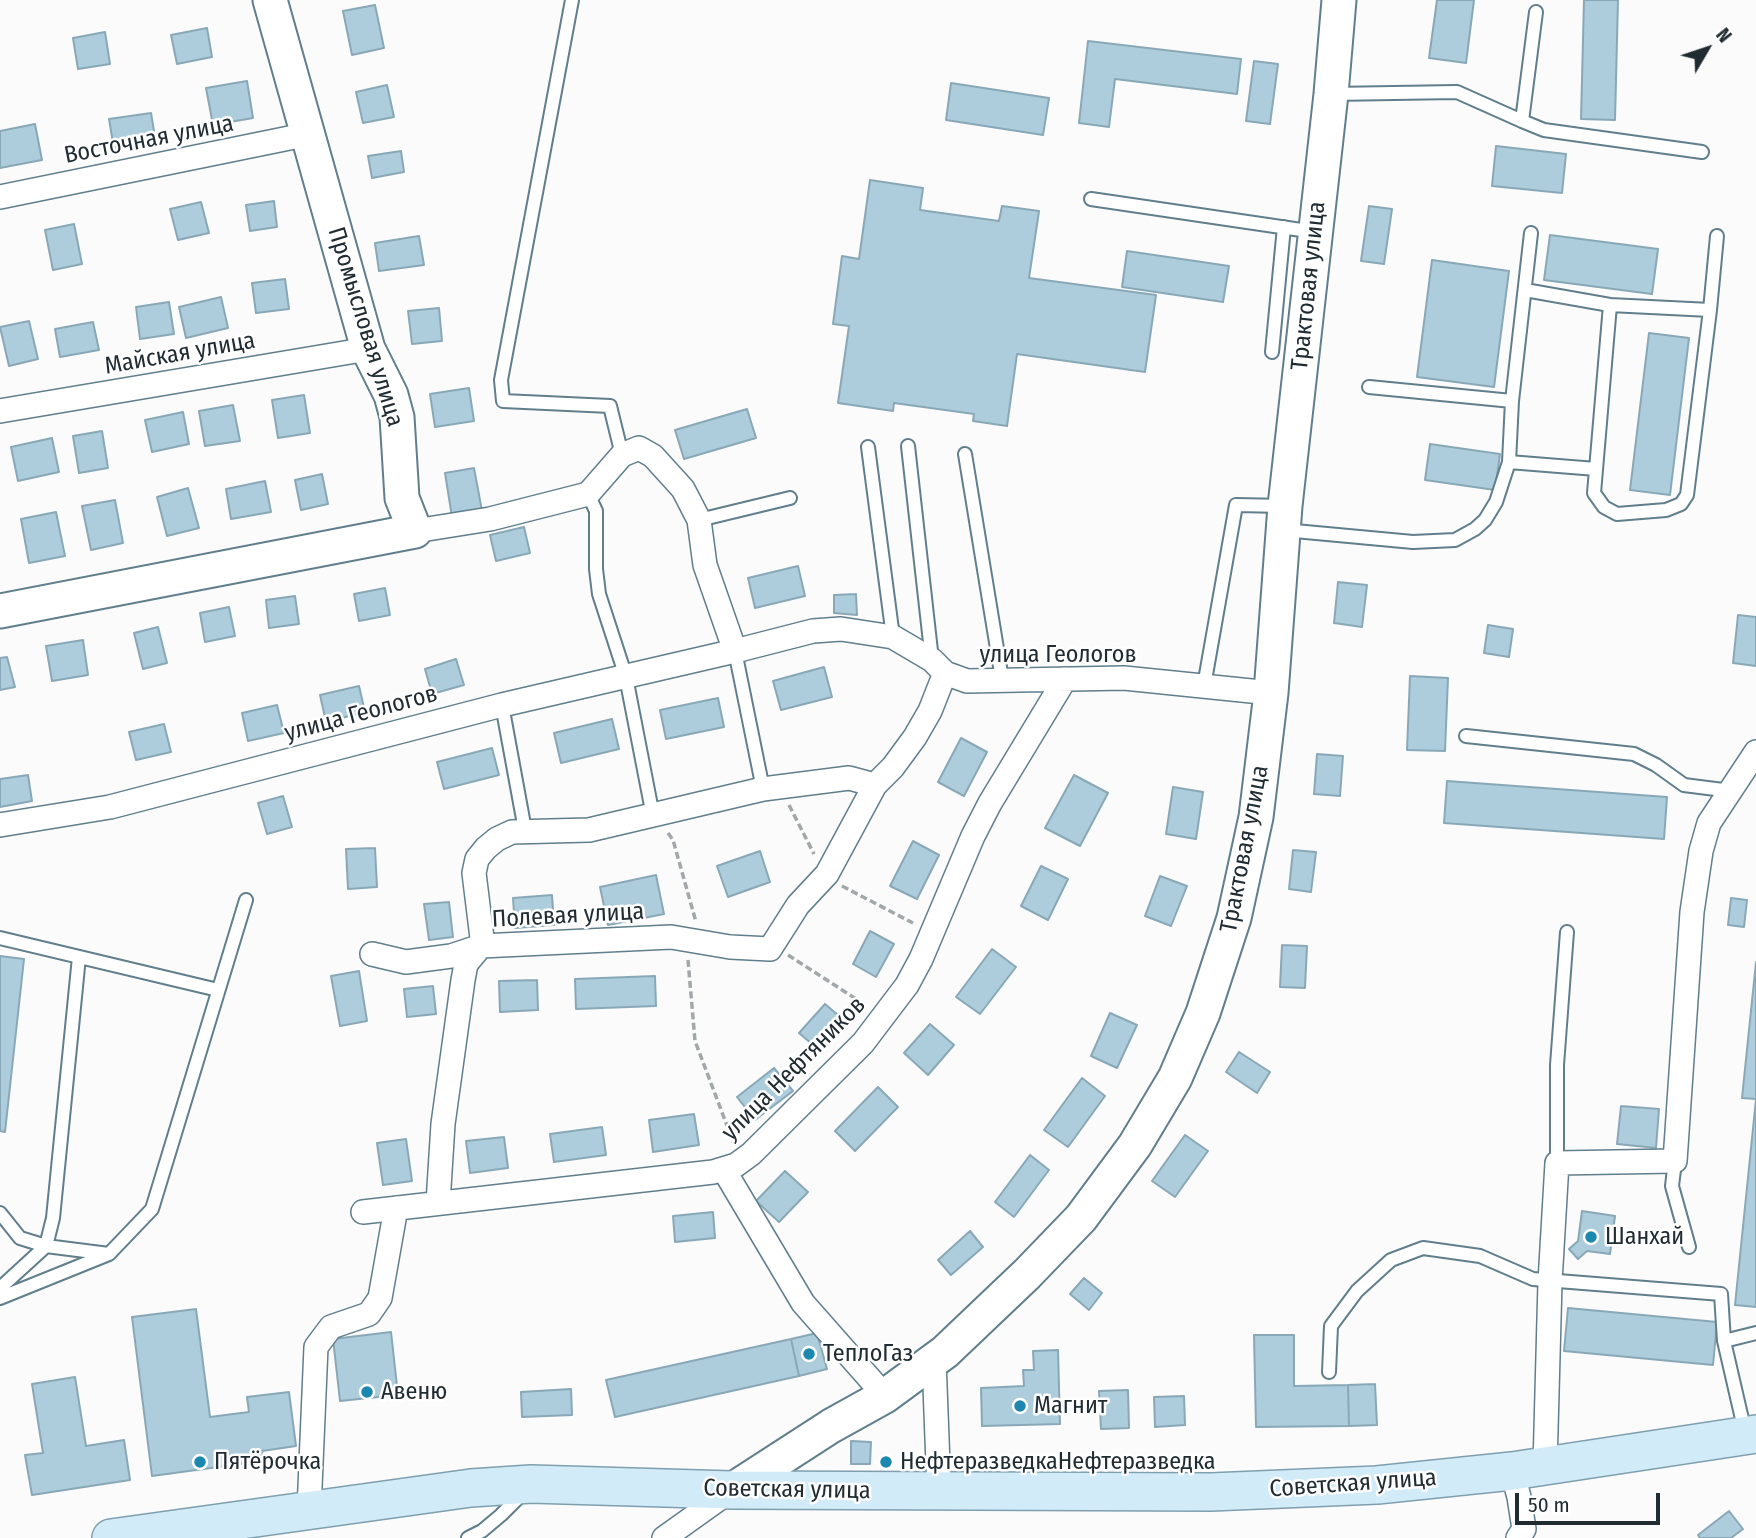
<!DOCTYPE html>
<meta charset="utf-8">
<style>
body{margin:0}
#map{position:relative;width:1756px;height:1538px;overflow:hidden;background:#fbfbfb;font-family:"Fira Sans Condensed",sans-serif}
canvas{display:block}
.north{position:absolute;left:1672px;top:14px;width:70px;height:70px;-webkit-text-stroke:5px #fff;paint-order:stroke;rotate:51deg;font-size:19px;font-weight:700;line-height:28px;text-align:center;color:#202c32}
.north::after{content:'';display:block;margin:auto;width:24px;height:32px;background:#202c32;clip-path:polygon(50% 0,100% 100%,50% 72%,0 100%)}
.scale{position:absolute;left:1515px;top:1493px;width:145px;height:32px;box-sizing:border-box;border:4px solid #202c32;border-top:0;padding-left:9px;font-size:21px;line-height:24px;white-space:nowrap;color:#202c32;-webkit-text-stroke:5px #fff;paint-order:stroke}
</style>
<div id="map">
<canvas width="1756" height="1538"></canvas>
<div class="north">N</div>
<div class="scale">50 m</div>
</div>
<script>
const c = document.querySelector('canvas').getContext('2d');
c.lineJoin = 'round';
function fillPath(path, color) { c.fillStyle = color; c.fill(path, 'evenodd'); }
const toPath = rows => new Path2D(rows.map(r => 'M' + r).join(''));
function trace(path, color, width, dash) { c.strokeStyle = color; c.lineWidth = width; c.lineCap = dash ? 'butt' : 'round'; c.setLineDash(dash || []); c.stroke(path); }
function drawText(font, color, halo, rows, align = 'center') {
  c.font = font + ' "Fira Sans Condensed",sans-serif'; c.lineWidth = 5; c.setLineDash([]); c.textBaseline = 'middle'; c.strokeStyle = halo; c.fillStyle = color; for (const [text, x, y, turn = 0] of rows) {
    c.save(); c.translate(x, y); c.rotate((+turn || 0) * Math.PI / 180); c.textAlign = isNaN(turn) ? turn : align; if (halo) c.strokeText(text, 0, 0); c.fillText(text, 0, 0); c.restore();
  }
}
const building = toPath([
 [1437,0,1474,0,1466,63,1429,58,1437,0],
 [1584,0,1618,0,1615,120,1581,119,1584,0],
 [375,5,384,48,352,55,343,11,375,5],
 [207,28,212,57,177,64,171,35,207,28],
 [105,32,110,64,78,69,73,38,105,32],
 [1088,41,1241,59,1237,94,1115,79,1109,127,1079,123,1088,41],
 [1254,61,1278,64,1270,124,1246,121,1254,61],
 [247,81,253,118,213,125,206,88,247,81],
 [951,83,1049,98,1043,135,946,120,951,83],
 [387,85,394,117,363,123,356,92,387,85],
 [151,113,156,143,114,149,109,119,151,113],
 [35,124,42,160,0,168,0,131,35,124],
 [1496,146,1566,154,1562,193,1492,186,1496,146],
 [401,151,404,172,372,178,368,156,401,151],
 [870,180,923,188,920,210,999,221,1002,206,1039,211,1029,278,1156,295,1145,372,1017,354,1007,426,973,421,974,414,894,403,893,411,838,403,849,326,833,324,842,256,859,259,870,180],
 [274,201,277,227,250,231,246,205,274,201],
 [201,202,209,233,178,240,170,209,201,202],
 [1369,206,1392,209,1384,264,1361,261,1369,206],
 [74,224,82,264,53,270,45,230,74,224],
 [1550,235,1658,249,1652,294,1544,280,1550,235],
 [419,236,424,265,379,271,375,243,419,236],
 [1127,251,1229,266,1223,302,1122,287,1127,251],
 [1432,260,1509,271,1494,387,1417,377,1432,260],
 [285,279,289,309,256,313,252,283,285,279],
 [221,297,228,328,186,338,179,307,221,297],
 [169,302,174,334,140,339,136,307,169,302],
 [439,308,442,341,412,344,408,311,439,308],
 [29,321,38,359,9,366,0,327,29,321],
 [93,322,99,350,60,357,55,329,93,322],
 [1649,333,1689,338,1670,495,1630,490,1649,333],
 [469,388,474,421,435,427,430,394,469,388],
 [304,395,310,433,278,438,272,400,304,395],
 [233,405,240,441,205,446,199,411,233,405],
 [747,409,756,438,684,459,675,430,747,409],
 [183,412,189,444,152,452,145,420,183,412],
 [102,431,108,468,79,473,73,436,102,431],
 [52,438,59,472,18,481,11,447,52,438],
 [1430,444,1500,454,1495,490,1425,480,1430,444],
 [474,468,482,511,452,517,445,473,474,468],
 [322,474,328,504,301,510,295,480,322,474],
 [265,481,271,512,231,519,226,489,265,481],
 [188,488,199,528,167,536,157,497,188,488],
 [115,500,123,543,91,550,82,506,115,500],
 [56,512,65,556,29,563,21,519,56,512],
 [524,527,530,553,496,561,490,535,524,527],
 [798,566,805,596,755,608,748,578,798,566],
 [1338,582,1367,585,1362,627,1334,623,1338,582],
 [385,588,390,615,359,621,354,594,385,588],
 [856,594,857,615,834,613,834,595,856,594],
 [295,596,299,624,269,628,266,600,295,596],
 [229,607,235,636,205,642,200,613,229,607],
 [1738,615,1756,617,1756,666,1733,663,1738,615],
 [1488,625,1513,629,1509,657,1484,653,1488,625],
 [158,627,167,663,143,669,134,633,158,627],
 [83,640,88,675,52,681,46,646,83,640],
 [7,657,15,687,0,690,0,658,7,657],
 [456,659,464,685,432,694,425,669,456,659],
 [824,667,832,697,781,710,773,681,824,667],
 [1410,676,1448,678,1445,751,1407,750,1410,676],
 [359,686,365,712,326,722,320,695,359,686],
 [718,698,724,727,666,739,660,710,718,698],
 [277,705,284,733,248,741,242,713,277,705],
 [612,719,619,749,561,763,554,733,612,719],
 [164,724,171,752,136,760,129,732,164,724],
 [961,738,987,752,964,796,938,782,961,738],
 [492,748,499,775,444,789,437,762,492,748],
 [1317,754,1343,756,1340,796,1314,794,1317,754],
 [28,775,32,801,0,807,0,779,28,775],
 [1074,775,1108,793,1080,846,1045,828,1074,775],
 [1447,781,1667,797,1664,839,1444,823,1447,781],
 [1173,787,1203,792,1196,839,1166,834,1173,787],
 [283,796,292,827,267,834,258,803,283,796],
 [913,841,939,855,917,899,890,886,913,841],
 [375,848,377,887,348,889,346,849,375,848],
 [1293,850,1316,852,1311,892,1289,889,1293,850],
 [760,851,770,882,728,897,717,866,760,851],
 [1041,866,1068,879,1048,920,1021,906,1041,866],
 [656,875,664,914,608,925,600,887,656,875],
 [1160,876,1187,886,1171,926,1145,916,1160,876],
 [552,895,554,925,515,928,513,898,552,895],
 [1731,898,1747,900,1744,927,1728,925,1731,898],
 [449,902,453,937,429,940,424,904,449,902],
 [870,931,894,944,876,977,853,964,870,931],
 [1282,945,1307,946,1305,988,1280,987,1282,945],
 [992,949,1016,967,980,1014,956,997,992,949],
 [0,956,24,959,5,1132,0,1131,0,956],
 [1756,962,1756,1099,1742,1098,1756,962],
 [359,971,367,1021,340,1026,331,976,359,971],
 [655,976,656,1006,576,1009,575,979,655,976],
 [537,980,538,1010,500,1012,499,981,537,980],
 [433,986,436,1014,407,1017,404,989,433,986],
 [825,1004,845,1021,819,1050,799,1033,825,1004],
 [1110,1013,1137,1025,1117,1068,1091,1056,1110,1013],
 [930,1024,954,1045,928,1075,904,1053,930,1024],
 [1239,1052,1270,1072,1257,1093,1226,1072,1239,1052],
 [774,1068,793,1091,755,1120,737,1097,774,1068],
 [1082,1078,1105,1096,1068,1147,1044,1130,1082,1078],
 [878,1087,898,1107,855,1151,835,1131,878,1087],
 [1756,1099,1756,1307,1735,1305,1756,1099],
 [1621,1106,1659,1109,1656,1148,1617,1144,1621,1106],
 [694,1114,699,1145,653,1152,649,1120,694,1114],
 [602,1127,606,1155,554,1162,550,1134,602,1127],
 [1185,1135,1208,1151,1175,1197,1152,1181,1185,1135],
 [504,1137,508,1168,470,1173,466,1141,504,1137],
 [406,1139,412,1181,383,1185,377,1143,406,1139],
 [1030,1155,1049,1170,1014,1217,995,1202,1030,1155],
 [785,1171,808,1192,779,1222,756,1201,785,1171],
 [1582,1211,1615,1216,1610,1254,1587,1251,1578,1259,1569,1249,1578,1241,1582,1211],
 [713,1212,715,1238,675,1242,673,1216,713,1212],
 [970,1231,983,1247,951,1275,938,1260,970,1231],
 [1084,1278,1102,1293,1089,1310,1070,1294,1084,1278],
 [1568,1308,1717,1322,1713,1365,1564,1351,1568,1308],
 [196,1309,210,1417,249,1412,247,1397,289,1392,296,1446,262,1451,263,1461,152,1476,132,1317,196,1309],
 [391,1332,398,1395,340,1401,333,1339,391,1332],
 [817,1333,827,1369,799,1376,791,1339,817,1333],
 [1254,1335,1294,1335,1294,1386,1348,1385,1349,1426,1256,1427,1254,1335],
 [791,1339,799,1376,615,1417,606,1380,791,1339],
 [1058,1350,1060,1424,982,1426,981,1388,1024,1386,1023,1370,1034,1370,1033,1351,1058,1350],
 [75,1377,86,1446,124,1440,130,1480,32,1495,25,1455,43,1453,32,1384,75,1377],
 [1375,1384,1377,1425,1349,1426,1348,1385,1375,1384],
 [571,1389,572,1415,522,1417,521,1392,571,1389],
 [1128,1390,1129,1428,1101,1429,1099,1391,1128,1390],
 [1184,1396,1185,1425,1155,1427,1154,1397,1184,1396],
 [851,1441,871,1442,870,1464,851,1464,851,1441],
 [1729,1511,1743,1529,1731,1538,1700,1538,1698,1535,1729,1511]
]);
fillPath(building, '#adcddd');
trace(building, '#89a8b7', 2);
const lane = toPath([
 [572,0,501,380,503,401,610,406,622,455],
 [1331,94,1457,92,1522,121,1536,12],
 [1522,121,1544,130,1702,152],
 [1091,199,1315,232],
 [1525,290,1610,305,1710,310,1717,236],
 [1610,305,1594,493,1604,507,1617,514,1666,510,1681,504,1687,495,1710,310],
 [1272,352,1284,227],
 [1369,387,1512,401],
 [908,446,932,660],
 [868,447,893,637],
 [965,454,1002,679],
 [1509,462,1596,469],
 [588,494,596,511,596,569,599,594,626,677,653,816],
 [699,520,790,498],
 [1284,530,1413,542,1455,540,1475,529,1485,520,1496,502,1509,462,1512,401,1531,233],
 [735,651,763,789],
 [1204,686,1236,505,1284,506],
 [502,705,525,830],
 [1466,736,1634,754,1656,765,1684,785,1731,791],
 [0,938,218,990],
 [1675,1161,1672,1186,1689,1247],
 [1557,1163,1557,1065,1567,932],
 [0,1213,20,1238,46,1246,109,1254],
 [0,1288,46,1246,53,1218,79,957],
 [0,1298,109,1254,152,1209,246,900],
 [1724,1341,1756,1333],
 [1329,1372,1331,1326,1357,1291,1391,1260,1423,1248,1480,1256,1533,1279,1721,1294,1724,1341,1745,1432],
 [468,1538,482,1531,501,1515,524,1492]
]);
const street = toPath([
 [0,197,309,134],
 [0,411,368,349],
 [415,531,490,519,588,494,622,455,639,448,653,456,683,489,699,520,705,565,735,651],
 [0,825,110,807,502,705,735,651,813,631,841,629,893,637,932,660,945,673,967,681,1124,678,1271,693],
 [372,954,406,962,451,956,481,946,671,937,730,947,770,949,798,905,827,874,875,785,893,767,915,737,930,711,945,673],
 [724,1170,803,1303,885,1396],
 [438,1203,443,1124,463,980,466,964,481,946,482,938,474,873,477,859,486,848,497,839,512,832,589,830,763,789,849,778,875,785],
 [363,1212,713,1172,736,1165,751,1154,863,1043,907,985,921,959,973,836,990,803,1065,679],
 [934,1360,939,1491],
 [1545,1466,1550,1282,1557,1163,1675,1161,1692,912,1701,851,1709,823,1756,752],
 [1512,1471,1519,1497,1524,1529,1518,1538],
 [309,1510,316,1347,331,1327,369,1314,380,1298,396,1208],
 [664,1538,730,1491]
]);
const secondary = toPath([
 [0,611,415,531,402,498,397,417,391,395,368,349,270,0],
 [732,1490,831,1426,885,1396,945,1352,1027,1274,1081,1218,1135,1145,1175,1078,1203,1013,1234,918,1256,817,1271,693,1285,506,1331,94,1339,0]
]);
const primary = toPath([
 [111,1538,471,1488,531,1484,732,1490,1211,1492,1377,1485,1512,1471,1756,1434]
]);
trace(lane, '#607e8c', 16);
trace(street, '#607e8c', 26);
trace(secondary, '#607e8c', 37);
trace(primary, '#7f9faf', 40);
trace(toPath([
 [789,805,814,854],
 [668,833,673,840,696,922],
 [842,886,913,923],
 [788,955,867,1006],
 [688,960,695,1041,734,1144]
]), '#a2a7a9', 3.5, [7, 3.5]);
trace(lane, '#fff', 12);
trace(street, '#fff', 23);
trace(secondary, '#fff', 33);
trace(primary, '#d1ebf8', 37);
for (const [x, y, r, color] of [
 [1591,1237,7,"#1d88af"],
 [809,1354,7,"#1d88af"],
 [367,1392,7,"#1d88af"],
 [1020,1406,7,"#1d88af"],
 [200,1462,7,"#1d88af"],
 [886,1462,7,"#1d88af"]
]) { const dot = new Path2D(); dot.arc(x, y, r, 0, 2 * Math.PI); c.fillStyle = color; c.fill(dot); trace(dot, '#fff', 2.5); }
drawText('24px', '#202c32', '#fff', [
 ["Восточная улица",149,140,-11],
 ["Трактовая улица",1309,286,-84],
 ["Промысловая улица",365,327,73],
 ["Майская улица",180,354,-10],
 ["улица Геологов",1058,655],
 ["улица Геологов",361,714,-15],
 ["Трактовая улица",1245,849,-79],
 ["Полевая улица",568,916,-3],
 ["улица Нефтяников",794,1069,-45],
 ["Советская улица",1353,1484,-4],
 ["Советская улица",787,1490,1]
]);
drawText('24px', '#202c32', '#fff', [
 ["Шанхай",1605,1237],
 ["ТеплоГаз",823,1354],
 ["Авеню",381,1392],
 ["Магнит",1034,1406],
 ["Пятёрочка",214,1462],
 ["НефтеразведкаНефтеразведка",900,1462]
], 'left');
</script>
